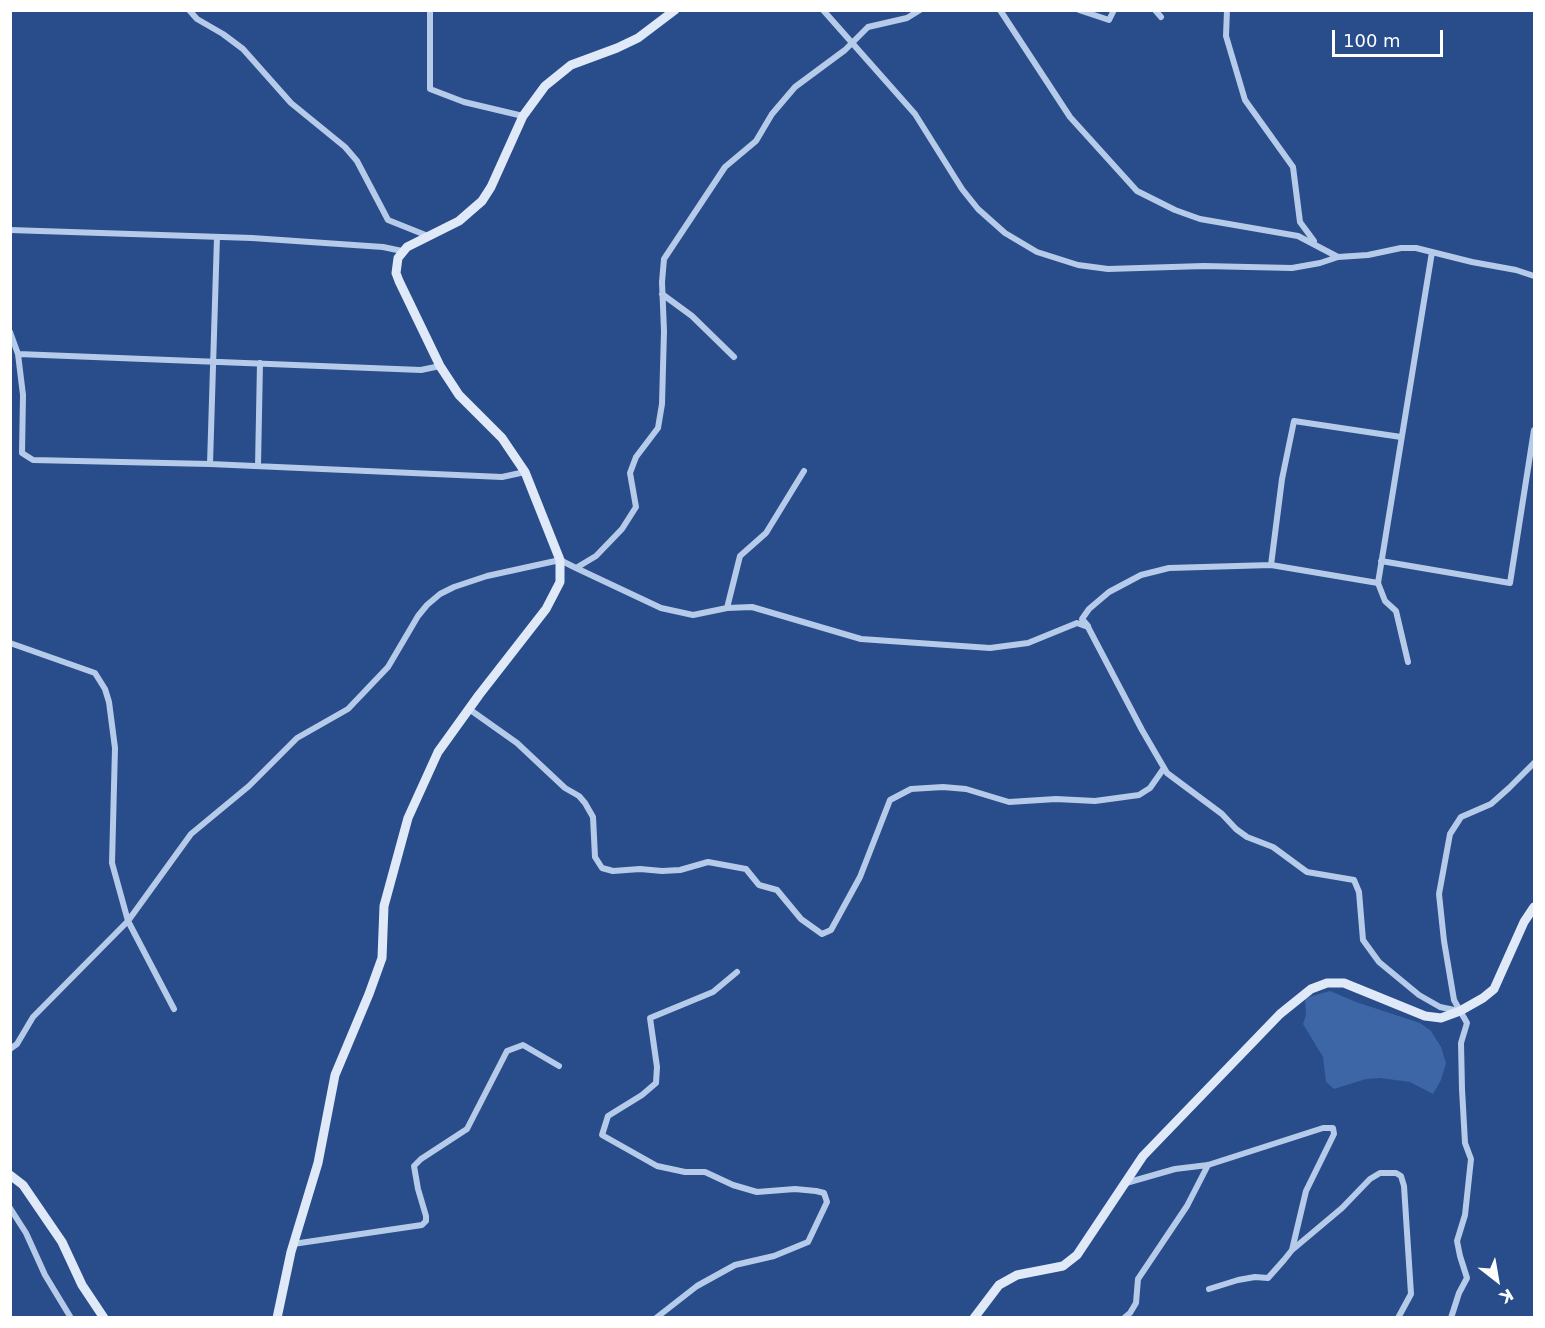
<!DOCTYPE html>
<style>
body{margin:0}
#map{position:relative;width:1545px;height:1328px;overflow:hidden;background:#284d8a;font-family:"DejaVu Sans",sans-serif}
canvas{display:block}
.frame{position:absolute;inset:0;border:12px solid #fff;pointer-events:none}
.north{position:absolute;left:1467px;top:1250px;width:60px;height:60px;-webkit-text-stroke:4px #284d8a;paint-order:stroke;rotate:149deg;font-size:16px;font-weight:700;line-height:24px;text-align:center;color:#fff}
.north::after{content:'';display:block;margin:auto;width:21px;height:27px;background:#fff;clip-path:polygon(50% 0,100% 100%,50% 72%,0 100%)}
.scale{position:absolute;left:1332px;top:30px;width:111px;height:27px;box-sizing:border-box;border:3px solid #fff;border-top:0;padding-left:8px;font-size:18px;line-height:21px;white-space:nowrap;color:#fff;-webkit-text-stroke:4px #284d8a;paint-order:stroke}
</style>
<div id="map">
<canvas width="1545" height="1328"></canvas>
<div class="frame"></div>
<div class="north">K</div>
<div class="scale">100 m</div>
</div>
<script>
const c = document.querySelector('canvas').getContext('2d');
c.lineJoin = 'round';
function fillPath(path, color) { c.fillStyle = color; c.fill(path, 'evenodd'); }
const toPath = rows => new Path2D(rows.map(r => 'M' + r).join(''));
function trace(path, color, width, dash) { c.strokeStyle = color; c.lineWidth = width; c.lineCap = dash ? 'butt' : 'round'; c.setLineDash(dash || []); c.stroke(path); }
fillPath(toPath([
 [1330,991,1356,1002,1420,1023,1431,1031,1441,1047,1446,1063,1441,1080,1433,1094,1410,1082,1380,1078,1366,1079,1334,1089,1326,1082,1323,1057,1303,1024,1306,1015,1305,998]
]), '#3d66a6');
trace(toPath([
 [189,10,197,19,223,34,243,49,291,103,345,147,357,161,388,220,428,236],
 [430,10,430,89,464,102,523,116],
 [823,10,915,114,962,189,978,209,1005,233,1037,252,1078,265,1108,269,1204,266,1292,268,1320,263,1338,257],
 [1000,10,1070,117,1137,191,1175,210,1200,219,1298,236,1338,257,1368,255,1401,248,1416,248,1472,262,1516,270,1534,276],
 [1079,10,1109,20,1114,10],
 [1155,10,1161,17],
 [1227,10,1226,36,1245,100,1293,167,1300,222,1314,241],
 [10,230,252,238,383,247,402,251],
 [662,294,692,316,734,357],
 [10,332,18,354,23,395,22,453,33,460,210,464,502,477,525,472],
 [18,354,421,370,440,366],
 [210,464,217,237],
 [258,466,260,363],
 [1381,561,1510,583,1534,430],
 [1271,565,1282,479,1294,421,1401,437],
 [576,568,661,608,693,615,727,608,752,607,861,639,990,648,1028,643,1077,623,1088,627,1142,730,1167,773,1222,814,1236,829,1247,837,1273,847,1307,872,1354,880,1359,892,1363,940,1379,962,1419,995,1440,1007,1459,1011],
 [1378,583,1432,252],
 [727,608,740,556,766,533,804,471],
 [1088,626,1082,619,1089,609,1109,592,1141,575,1169,568,1271,565,1378,583,1385,601,1396,611,1408,662],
 [10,643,95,673,105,689,109,702,115,748,112,863,128,921,174,1009],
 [469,709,517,743,565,788,579,796,585,803,593,817,595,857,602,868,613,871,640,869,662,871,680,870,708,862,746,869,759,885,777,890,801,919,822,934,831,930,860,877,890,800,911,789,943,787,966,789,1009,802,1056,799,1095,801,1139,795,1150,788,1164,768],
 [10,1049,17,1044,33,1017,128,921,191,834,249,786,297,738,348,709,388,667,418,616,427,605,440,594,454,587,487,576,560,560,576,568,596,556,622,529,636,507,630,473,636,457,658,428,662,404,664,331,662,282,664,259,725,167,756,141,772,114,795,87,845,50,868,27,907,18,920,10],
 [1126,1183,1175,1169,1208,1165,1323,1128,1333,1128,1334,1134,1306,1191,1292,1250,1284,1260,1268,1278,1255,1277,1238,1280,1209,1289],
 [10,1208,26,1233,45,1275,71,1318],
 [293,1244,422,1225,426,1221,426,1216,418,1189,414,1166,421,1159,467,1129,507,1051,523,1045,559,1066],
 [1292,1250,1342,1208,1370,1179,1380,1173,1396,1173,1401,1176,1404,1186,1411,1294,1398,1318],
 [656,1318,697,1286,735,1265,774,1256,808,1242,827,1202,824,1193,816,1191,795,1189,757,1192,733,1185,705,1172,685,1172,657,1166,602,1135,608,1116,642,1095,656,1083,657,1067,650,1018,713,992,737,972],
 [1124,1318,1130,1313,1136,1303,1138,1279,1187,1206,1208,1165],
 [1451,1318,1459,1293,1467,1278,1460,1256,1457,1241,1465,1215,1471,1159,1465,1143,1462,1089,1461,1043,1467,1023,1454,1000,1444,941,1439,894,1450,834,1461,817,1491,804,1509,788,1534,763]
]), '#b6cae9', 6);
trace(toPath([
 [10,1175,23,1185,62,1242,82,1285,104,1318],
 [277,1318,291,1252,318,1163,335,1075,369,994,382,958,384,906,408,818,438,752,479,695,546,609,560,582,560,560,525,472,502,438,459,395,440,366,399,281,396,273,398,258,407,247,459,221,482,201,491,187,523,116,545,86,571,65,617,48,638,38,675,10],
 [974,1318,999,1285,1017,1275,1063,1266,1077,1255,1143,1156,1280,1014,1311,989,1327,983,1344,983,1425,1016,1441,1018,1460,1011,1483,998,1494,989,1524,922,1534,907]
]), '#e0e9f8', 9);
</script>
